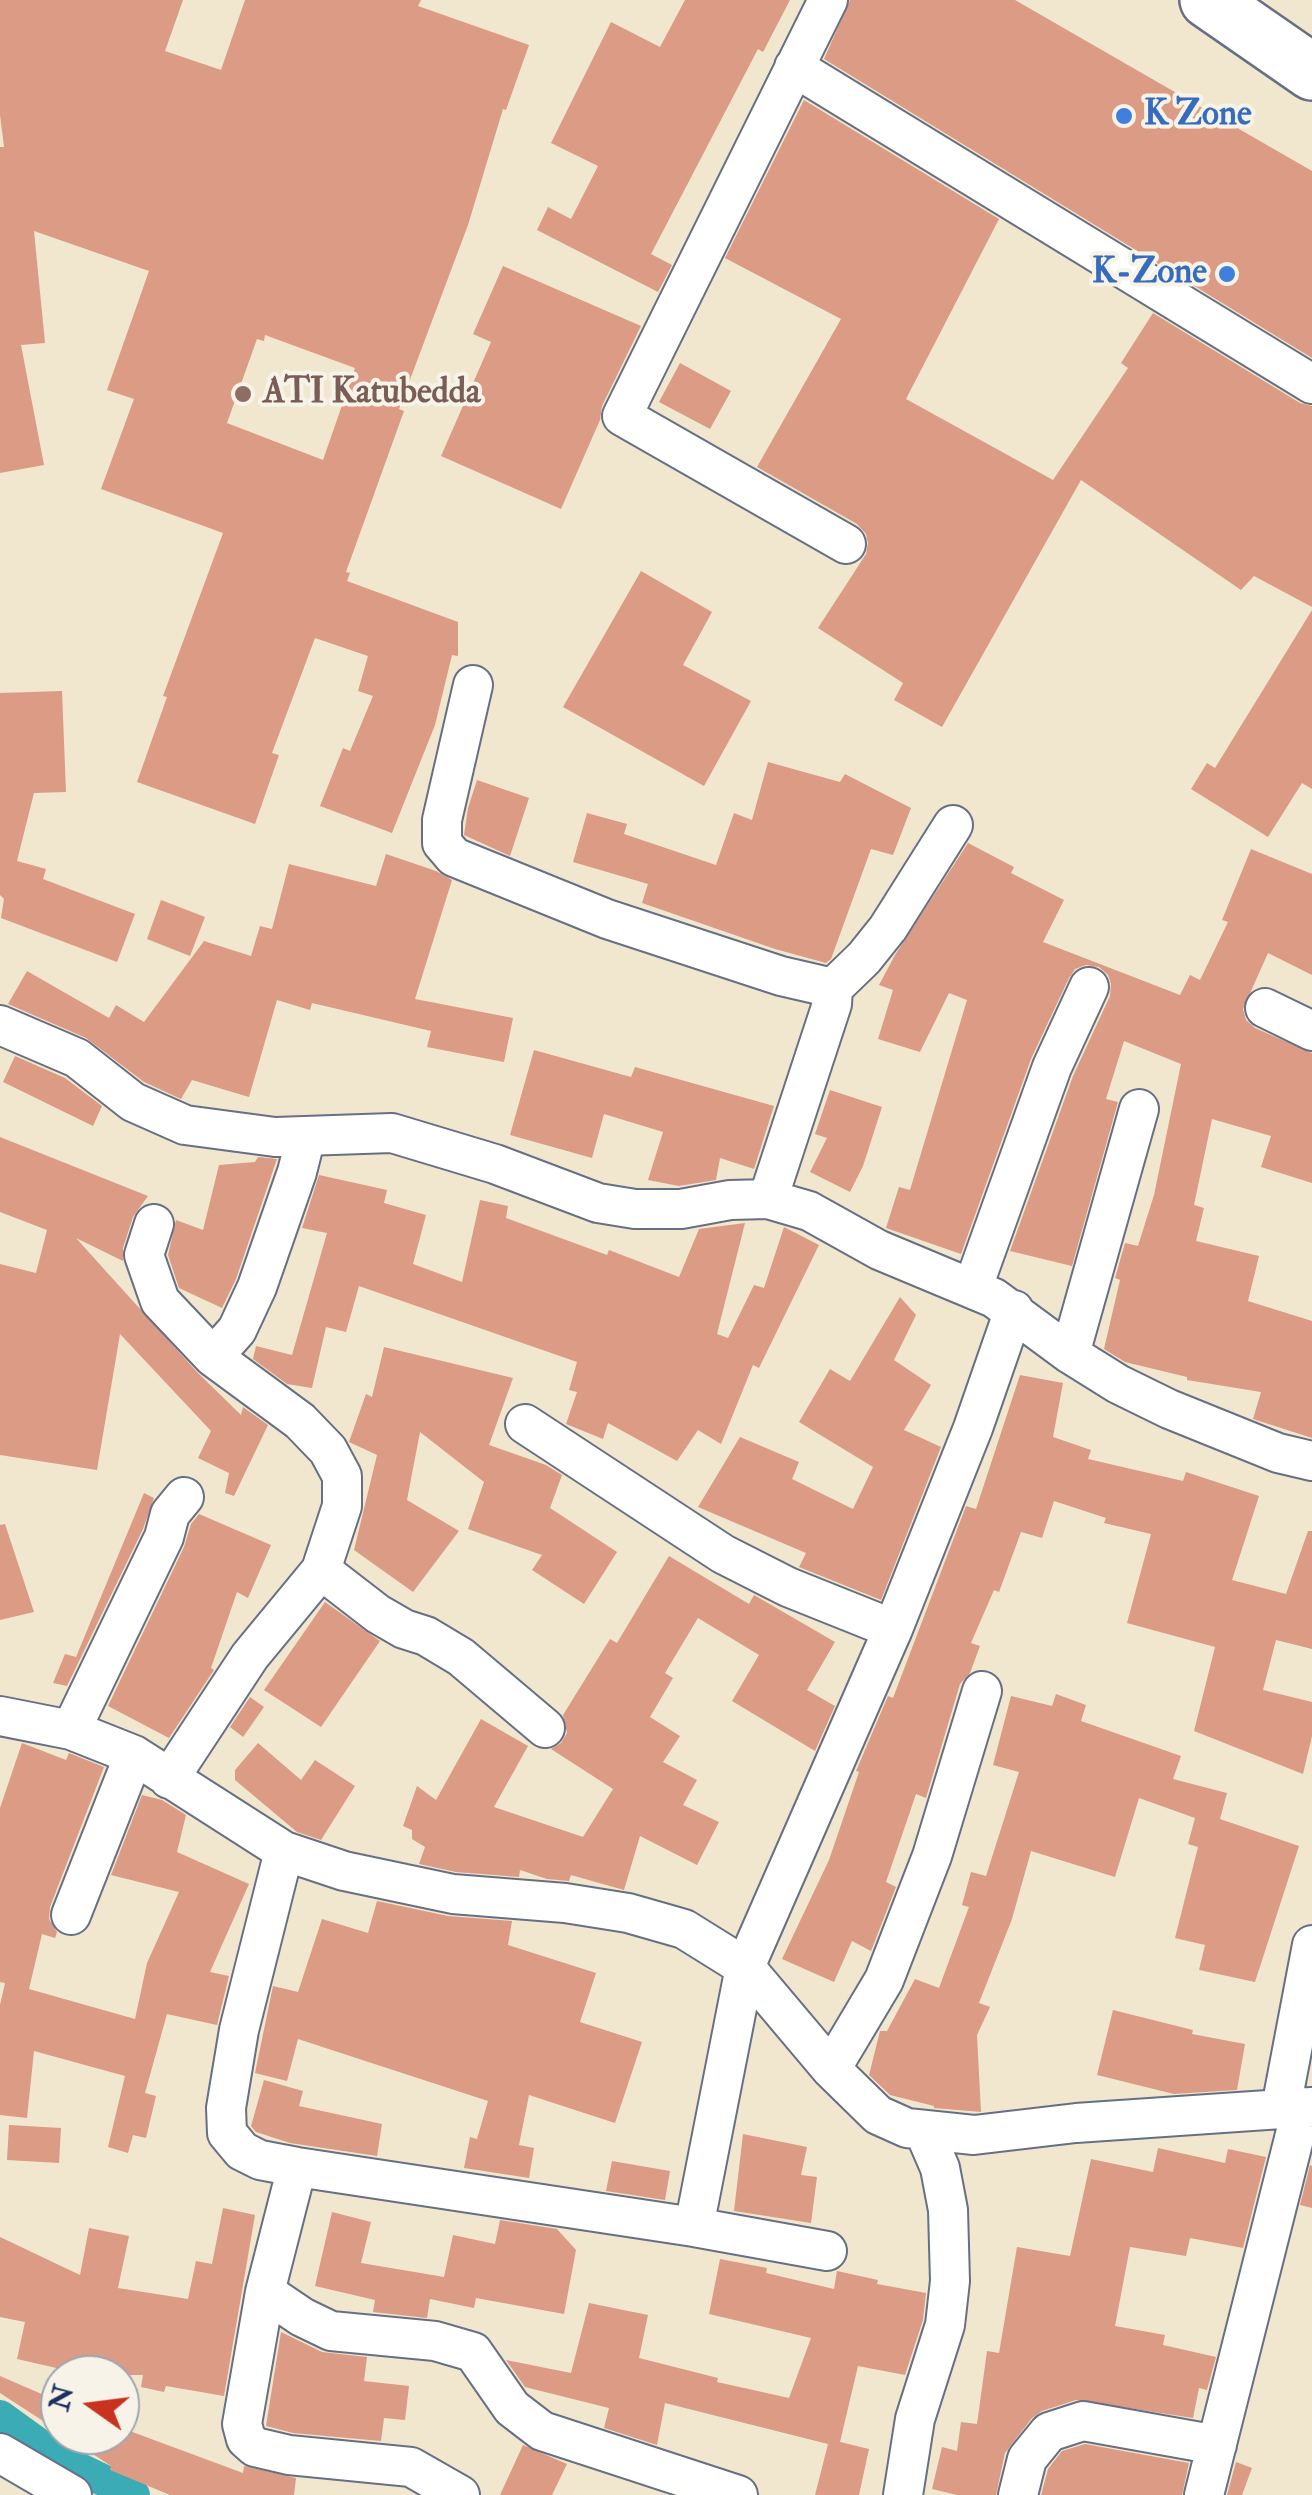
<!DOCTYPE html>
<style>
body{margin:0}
#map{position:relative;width:1312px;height:2495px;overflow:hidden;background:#f0e7ce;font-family:"IM FELL Double Pica",serif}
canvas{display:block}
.north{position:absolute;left:40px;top:2355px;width:100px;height:100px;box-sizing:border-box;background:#f7f3e8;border:2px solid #9fa5b1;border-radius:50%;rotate:284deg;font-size:28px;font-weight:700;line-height:40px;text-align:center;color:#1b2f5e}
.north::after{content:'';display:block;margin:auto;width:35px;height:45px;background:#c8321e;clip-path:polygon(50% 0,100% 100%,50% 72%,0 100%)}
</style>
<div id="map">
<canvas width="1312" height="2495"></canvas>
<div class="north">N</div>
</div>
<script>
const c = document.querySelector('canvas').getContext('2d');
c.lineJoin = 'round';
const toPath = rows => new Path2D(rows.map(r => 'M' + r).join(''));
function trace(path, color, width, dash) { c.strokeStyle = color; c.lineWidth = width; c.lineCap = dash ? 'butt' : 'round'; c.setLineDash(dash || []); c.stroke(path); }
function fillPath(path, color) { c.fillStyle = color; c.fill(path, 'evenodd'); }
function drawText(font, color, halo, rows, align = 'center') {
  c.font = font + ' "IM FELL Double Pica",serif'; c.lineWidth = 8; c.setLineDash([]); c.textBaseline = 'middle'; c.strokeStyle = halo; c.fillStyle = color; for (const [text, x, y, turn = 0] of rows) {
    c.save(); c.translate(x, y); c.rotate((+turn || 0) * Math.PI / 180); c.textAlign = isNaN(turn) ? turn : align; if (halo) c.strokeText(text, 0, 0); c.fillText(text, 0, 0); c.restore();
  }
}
trace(toPath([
 [0,2416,61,2460,134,2495]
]), '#3bacb6', 32);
fillPath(toPath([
 [0,0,183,0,165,51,221,70,245,0,421,0,418,6,529,45,506,110,503,109,468,225,399,409,404,411,346,572,350,573,347,581,458,622,458,656,452,655,435,725,392,833,320,806,343,748,350,751,373,696,358,691,368,656,315,638,272,753,279,755,255,824,137,782,167,697,163,696,223,533,101,489,134,399,107,390,149,271,34,231,45,343,21,345,44,465,0,473,0,147,4,147,0,115],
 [265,335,355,368,323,460,227,423,257,339,264,341],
 [685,0,790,0,763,52,758,49,651,254,672,265,658,292,537,230,548,207,571,219,598,166,551,143,611,22,660,47],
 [850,0,1015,0,1312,171,1312,358,824,59],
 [804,100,999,219,906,399,1053,480,1128,368,1121,363,1153,313,1300,403,1312,406,1312,607,1254,576,1241,590,1081,480,942,727,894,700,903,683,818,628,866,554,868,543,866,534,857,524,757,467,841,319,725,258],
 [503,266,641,326,602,406,600,420,561,509,441,456,491,342,473,334],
 [680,363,731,391,710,429,659,402],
 [641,571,712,612,683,665,751,701,704,786,563,707],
 [1312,610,1312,789,1302,783,1268,837,1191,789,1207,763,1215,768],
 [62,691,66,792,34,793,17,861,46,869,43,879,135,914,117,962,1,918,4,899,0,895,0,693],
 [768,762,840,782,845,774,911,808,893,855,871,849,831,959,826,963,775,949,642,903,648,884,573,862,587,813,627,824,624,834,716,865,734,813,752,820],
 [477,780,529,798,510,856,464,835,468,808],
 [968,843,1014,867,1011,873,1064,900,1043,942,1180,995,1190,975,1200,980,1228,922,1222,920,1251,849,1312,874,1312,975,1268,953,1243,1009,1246,1020,1255,1028,1312,1053,1312,1183,1261,1167,1271,1136,1212,1119,1194,1205,1204,1208,1196,1241,1259,1256,1248,1301,1312,1321,1312,1438,1253,1419,1261,1392,1187,1380,1187,1377,1125,1362,1104,1349,1120,1280,1115,1278,1125,1243,1138,1246,1154,1195,1181,1064,1124,1041,1106,1099,1118,1102,1072,1266,1010,1251,1073,1076,1110,996,1111,984,1108,975,1099,967,1086,965,1075,969,1069,978,1031,1059,961,1254,886,1228,899,1187,910,1190,967,1000,949,993,920,1052,878,1039,893,990,879,985,895,955],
 [386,854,436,871,452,880,415,999,513,1018,504,1062,427,1047,431,1031,312,1003,310,1010,277,1000,249,1097,192,1080,181,1099,144,1082,86,1038,8,1004,27,971,109,1018,116,1005,144,1022,204,941,251,956,260,926,272,929,289,864,376,886],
 [161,900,205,917,190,956,147,939],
 [534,1050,631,1077,635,1067,774,1106,754,1169,720,1158,716,1180,679,1186,648,1180,663,1132,604,1114,592,1158,510,1135],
 [15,1056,65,1078,102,1106,93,1126,3,1082],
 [830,1090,882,1107,863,1166,850,1192,810,1172,827,1138,815,1134],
 [0,1137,148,1196,133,1217,123,1248,123,1261,76,1238,197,1372,241,1415,243,1407,268,1425,234,1496,225,1493,229,1473,198,1458,211,1431,120,1334,97,1470,0,1455,0,1264,36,1273,47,1230,0,1212],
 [258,1157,277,1159,236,1279,222,1308,179,1288,168,1255,176,1220,203,1230,219,1165,255,1162],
 [319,1175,387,1190,384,1203,426,1215,413,1264,462,1282,480,1200,508,1206,506,1218,607,1255,609,1250,679,1277,699,1229,745,1223,717,1334,728,1338,754,1285,764,1288,784,1227,819,1245,759,1368,753,1365,721,1444,698,1430,677,1461,608,1423,603,1439,566,1424,577,1392,569,1390,577,1362,359,1286,346,1332,326,1327,312,1388,287,1384,253,1359,256,1346,292,1355,327,1233,302,1228],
 [900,1297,916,1315,894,1360,931,1385,904,1430,941,1447,881,1600,799,1567,806,1553,698,1507,740,1437,799,1462,792,1479,853,1509,873,1467,799,1422,830,1369,850,1381],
 [384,1347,513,1378,489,1445,546,1465,562,1475,550,1508,617,1552,584,1604,532,1570,542,1555,468,1529,484,1482,420,1432,407,1500,459,1531,413,1592,354,1550,377,1455,349,1442,366,1394,372,1397],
 [1020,1375,1063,1383,1053,1437,1091,1450,1088,1459,1183,1481,1186,1472,1259,1496,1232,1580,1286,1594,1308,1531,1312,1531,1312,1649,1276,1640,1263,1690,1312,1702,1312,1736,1303,1774,1194,1731,1215,1647,1127,1623,1151,1534,1104,1523,1106,1518,1054,1501,1042,1538,1021,1532,999,1592,994,1590,971,1643,980,1646,970,1673,960,1684,926,1798,916,1794,886,1882,896,1887,871,1951,852,1941,834,1982,782,1959,829,1860,859,1772,856,1771,888,1696,893,1698,966,1506,976,1509],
 [144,1493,154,1498,143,1529,67,1686,53,1683,65,1654,76,1657],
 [199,1514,271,1545,248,1598,237,1592,211,1668,214,1670,169,1738,108,1706,184,1547,191,1524],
 [5,1524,34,1612,0,1620,0,1525],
 [669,1556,749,1604,754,1595,835,1642,807,1690,835,1706,815,1751,732,1701,759,1655,698,1618,665,1673,673,1678,650,1717,680,1736,663,1762,697,1780,683,1805,719,1822,697,1865,640,1836,624,1890,571,1875,569,1881,547,1879,520,1870,519,1877,456,1872,419,1864,425,1847,412,1839,412,1830,403,1826,417,1786,436,1800,481,1719,528,1746,494,1807,583,1837,613,1789,551,1749,561,1743,567,1733,563,1715,610,1639,617,1643],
 [325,1602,380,1641,321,1727,264,1690],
 [1056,1694,1086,1705,1081,1721,1181,1756,1173,1779,1227,1793,1220,1819,1299,1846,1255,1982,1199,1970,1205,1945,1175,1938,1198,1847,1188,1844,1195,1818,1139,1798,1115,1877,1031,1851,1012,1919,979,2003,990,2007,977,2035,981,2112,934,2108,934,2106,890,2095,869,2075,880,2031,887,2031,915,1979,939,1988,969,1907,962,1905,971,1872,986,1876,1019,1772,993,1765,1011,1696,1052,1706],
 [250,1697,264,1707,243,1737,230,1727],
 [22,1743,66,1760,69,1753,104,1767,50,1907,49,1919,57,1932,55,1938,42,1934,29,1989,135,2019,147,1963,179,1892,111,1875,142,1795,162,1800,186,1815,177,1852,249,1884,210,1972,229,1976,217,2025,167,2014,145,2093,156,2096,146,2138,133,2135,128,2153,108,2147,125,2076,34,2051,27,2118,0,2115,0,2005,5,1983,0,1982,0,1808],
 [258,1743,301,1780,315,1760,355,1786,321,1840,297,1832,235,1780,235,1770],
 [377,1901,448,1916,512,1921,508,1945,596,1973,580,2022,642,2042,615,2123,529,2095,519,2145,534,2148,529,2178,464,2168,470,2137,477,2139,488,2101,298,2039,287,2081,255,2073,273,1986,298,1992,322,1919,368,1933],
 [1113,2010,1193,2030,1192,2034,1245,2044,1237,2090,1174,2094,1097,2075],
 [264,2080,303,2091,299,2106,382,2124,377,2156,290,2143,256,2132,251,2126],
 [9,2125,61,2128,59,2163,7,2160],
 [743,2134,807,2147,801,2175,817,2177,811,2223,734,2211],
 [1158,2148,1225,2163,1228,2149,1266,2157,1243,2248,1190,2238,1186,2256,1130,2247,1115,2326,1165,2335,1163,2345,1216,2357,1207,2390,1199,2388,1193,2418,1076,2400,1042,2411,1032,2418,1005,2453,996,2495,957,2495,932,2489,942,2447,957,2451,961,2422,977,2424,987,2351,999,2353,1017,2247,1070,2256,1091,2159,1153,2172],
 [612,2161,670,2171,665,2200,606,2191],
 [1310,2165,1312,2166,1312,2208,1300,2205],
 [223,2208,255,2215,224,2396,166,2386,164,2392,141,2387,143,2375,87,2375,17,2359,25,2322,0,2317,0,2237,80,2275,89,2228,129,2236,118,2288,188,2299,196,2261,212,2264],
 [332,2212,371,2222,361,2263,444,2277,453,2235,495,2244,500,2220,557,2229,576,2250,564,2314,476,2298,474,2308,430,2299,427,2318,373,2312,375,2300,315,2286],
 [720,2259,767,2268,766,2273,834,2289,837,2271,878,2280,877,2284,926,2293,923,2320,905,2375,858,2366,840,2442,869,2449,859,2495,815,2495,828,2444,665,2403,657,2445,604,2428,609,2408,525,2387,506,2360,571,2373,589,2303,648,2315,639,2358,718,2378,717,2382,789,2398,811,2338,709,2314],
 [281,2332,322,2352,367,2357,364,2381,409,2386,405,2420,384,2418,381,2441,293,2433,266,2426],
 [0,2376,60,2402,60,2432,0,2393],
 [127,2430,243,2473,244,2466,296,2478,294,2495,170,2495,110,2470,111,2466,64,2435,125,2435],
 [1085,2444,1189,2463,1182,2495,1041,2495,1048,2469,1062,2451],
 [523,2445,567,2464,552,2495,500,2495],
 [1236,2462,1252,2468,1242,2495,1227,2495]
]), '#dc9b84');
const minor = toPath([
 [828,0,622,416,846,544],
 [794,67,1312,384],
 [473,685,442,820,442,843,454,857,607,919,781,976,833,988,832,1004,768,1199],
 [833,988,864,958,888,928,953,825],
 [1265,1008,1312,1031],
 [0,1025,77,1058,133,1102,185,1125,275,1137,392,1133,495,1164,598,1203,635,1209,681,1209,730,1200,768,1199,809,1211,879,1250,994,1298,1070,1354,1118,1384,1169,1409,1278,1453,1312,1461],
 [154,1224,144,1255,160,1301,213,1357],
 [973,1287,1052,1067,1089,987],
 [1070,1354,1139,1109],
 [525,1424,723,1554,788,1587,893,1629],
 [321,1570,378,1614,404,1629,426,1636,461,1657,545,1728],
 [0,1716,71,1730,134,1755,284,1851,344,1871,453,1894,565,1903,628,1913,684,1929,745,1967,831,2069,878,2115,907,2128,974,2135,1076,2123,1312,2107],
 [71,1730,164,1537,170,1514,184,1497],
 [169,1779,250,1656,321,1570,342,1506,342,1476,328,1450,300,1421,213,1357,237,1330,257,1287,297,1172,306,1136],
 [284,1851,239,2030,226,2108,227,2133,242,2151,260,2160,297,2167,694,2227,827,2251],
 [71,1915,134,1755],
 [831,2069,884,1980,932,1856,982,1691],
 [1281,2108,1312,1945],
 [297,2167,265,2292,242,2424,246,2439,255,2447,289,2455,411,2467,460,2495],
 [694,2227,745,1967,893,1629,973,1428,1014,1310],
 [265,2292,302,2317,331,2331,435,2341,473,2352,512,2408,542,2431,738,2495],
 [0,2453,72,2495],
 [903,2495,915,2419,945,2325,950,2281,948,2210,940,2168,924,2131],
 [1018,2495,1027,2459,1049,2432,1083,2421,1217,2445],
 [1204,2495,1302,2107]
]);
const highway = toPath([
 [1208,0,1312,72]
]);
trace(minor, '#666f85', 42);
trace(highway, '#666f85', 60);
trace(minor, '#fff', 38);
trace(highway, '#fff', 55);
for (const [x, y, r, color] of [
 [1124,116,10,"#3f7fe0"],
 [1227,274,10,"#3f7fe0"],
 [243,394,10,"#8d6e63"]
]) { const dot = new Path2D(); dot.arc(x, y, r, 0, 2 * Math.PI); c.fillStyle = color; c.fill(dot); trace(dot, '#f7f3e8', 4); }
drawText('bold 35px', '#366cbe', '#f7f3e8', [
 ["K Zone",1144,116],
 ["K-Zone",1207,274,"right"]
], 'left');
drawText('bold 35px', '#785e54', '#f7f3e8', [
 ["ATI Katubedda",263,394]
], 'left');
</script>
